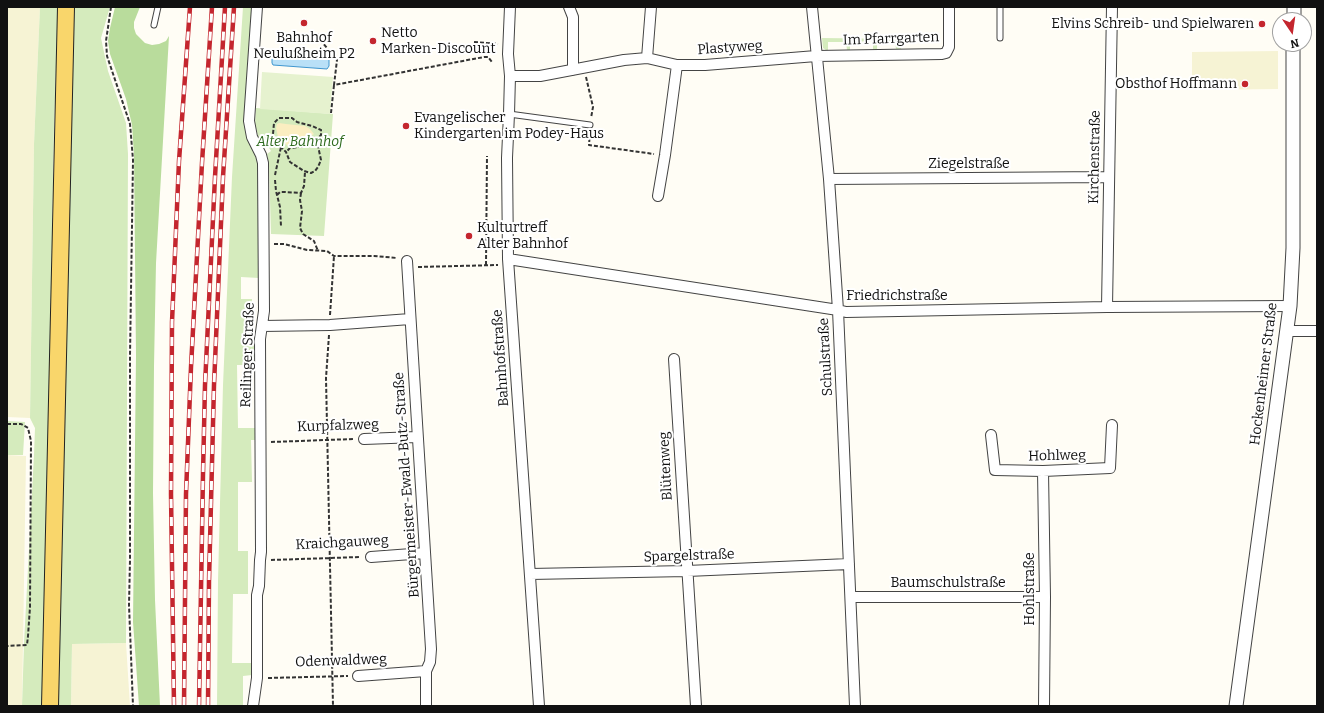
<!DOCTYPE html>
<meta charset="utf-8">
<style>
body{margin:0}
#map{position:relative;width:1324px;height:713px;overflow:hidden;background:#fffdf5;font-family:Bitter,serif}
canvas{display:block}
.frame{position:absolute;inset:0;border:8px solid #111;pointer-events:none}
.north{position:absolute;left:1272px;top:12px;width:40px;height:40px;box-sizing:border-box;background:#fff;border:1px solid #a0a0a0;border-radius:50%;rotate:167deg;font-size:11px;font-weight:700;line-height:16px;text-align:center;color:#111}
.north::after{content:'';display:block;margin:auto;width:14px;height:18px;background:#c4262e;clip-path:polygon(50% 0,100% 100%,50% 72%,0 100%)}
</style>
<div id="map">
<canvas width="1324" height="713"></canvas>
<div class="frame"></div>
<div class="north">N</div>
</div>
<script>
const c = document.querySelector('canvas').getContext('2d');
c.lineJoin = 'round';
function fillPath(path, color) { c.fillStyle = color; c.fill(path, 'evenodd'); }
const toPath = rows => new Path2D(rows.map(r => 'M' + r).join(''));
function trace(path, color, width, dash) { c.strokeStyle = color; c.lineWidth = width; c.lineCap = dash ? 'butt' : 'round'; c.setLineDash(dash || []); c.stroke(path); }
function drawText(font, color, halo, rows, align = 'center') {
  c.font = font + ' Bitter,serif'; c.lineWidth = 4; c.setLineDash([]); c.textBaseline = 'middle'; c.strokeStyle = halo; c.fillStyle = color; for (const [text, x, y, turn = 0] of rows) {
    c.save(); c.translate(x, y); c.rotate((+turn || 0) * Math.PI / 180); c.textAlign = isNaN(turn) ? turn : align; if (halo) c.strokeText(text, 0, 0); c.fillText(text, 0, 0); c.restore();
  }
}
fillPath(toPath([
 [7,7,40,7,34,144,30,418,7,417],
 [1278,51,1278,89,1192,90,1192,52],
 [7,455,26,456,22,706,7,706],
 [126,643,130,706,71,706,72,644]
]), '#f6f3d4');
fillPath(toPath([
 [40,7,58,7,54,128,44,706,22,706,24,643,34,455,35,428,30,418,34,144],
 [73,7,110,7,101,38,108,71,126,123,128,154,126,643,72,644,71,706,58,706],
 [243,7,252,7,245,108,245,125,247,137,258,161,259,170,259,278,241,277,241,299,252,299,251,339,254,339,254,365,237,365,238,428,255,428,255,440,251,440,252,482,238,482,238,551,248,551,248,594,233,594,232,663,252,663,252,675,243,676,243,706,217,706,218,581,223,385,232,177],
 [822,38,901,39,901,49,896,49,895,41,877,41,877,50,873,50,873,41,850,42,850,50,847,50,846,42,828,42,828,50,826,50,823,48],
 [256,108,333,114,324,236,271,234,269,165,267,154,271,151,266,143,262,144,258,136,255,124],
 [7,421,25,422,23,455,7,455]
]), '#d5ebbd');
fillPath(toPath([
 [115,7,140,7,134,22,134,28,136,34,145,43,152,45,159,44,166,41,169,36,156,263,154,366,153,493,155,600,160,706,139,706,133,622,136,356,134,155,132,125,126,99,110,54,108,41,110,28]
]), '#b9dc9c');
fillPath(toPath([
 [279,123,286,124,305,126,310,129,314,134,304,141,288,146,278,137,276,128,277,124]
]), '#fbeec1');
fillPath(toPath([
 [262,72,333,77,330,114,260,109]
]), '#e6f2cf');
const water = toPath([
 [275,55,328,57,329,60,329,66,327,69,273,65,272,63,272,56,275,55]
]);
fillPath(water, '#b9e0f7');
trace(water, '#3f96cf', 1);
const service = toPath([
 [154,25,158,7],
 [1000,38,1000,7],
 [509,114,590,125]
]);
const minor = toPath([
 [510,7,508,54,510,76,509,114,507,158,508,259,539,706],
 [569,7,573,17,573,70],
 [812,7,829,179,838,310,855,706],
 [647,58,651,7],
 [510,76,540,76,624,60,647,58,677,65,705,65,816,56,942,54,946,53,949,47,949,7],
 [829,179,1109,177],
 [658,196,665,155,677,65],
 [508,259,838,310,846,312,1107,307,1290,306],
 [407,261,431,649,430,662,426,671,426,706],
 [1107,307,1112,7],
 [262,326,330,325,410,319],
 [1287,331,1317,331],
 [674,359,696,706],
 [991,435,995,470,1043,471,1110,468,1112,425],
 [364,439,417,437],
 [1043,471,1045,597,1044,706],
 [371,557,425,553],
 [530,574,687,571,849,564],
 [851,597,1045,597],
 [358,676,426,671],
 [253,706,257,678,257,595,259,586,260,560,261,552,260,339,264,311,263,163,261,155,252,137,249,121,257,7]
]);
const tertiary = toPath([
 [1294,20,1294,7],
 [1236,706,1290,306,1293,248,1293,44]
]);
const primary = toPath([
 [50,706,66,7]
]);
trace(service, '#444', 7);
trace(minor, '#444', 12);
trace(tertiary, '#444', 15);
trace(primary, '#222', 18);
trace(toPath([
 [111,7,106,41,107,56,130,124,133,160,130,355,130,560,129,605,133,706],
 [318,34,322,42,337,60,334,85,484,57,488,57,492,62],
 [474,42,498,44],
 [586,77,593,107,591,118],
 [331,113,334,85],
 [590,132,589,145,654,154],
 [268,145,273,145,281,147,286,152,290,162,304,171,311,173,315,171,318,167,321,160,318,146,307,146,290,148,286,152],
 [273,145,271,142,273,134,274,123,279,118,292,118,297,122,312,126,321,130,321,135,316,140,308,141,307,146],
 [275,175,281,147],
 [275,180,276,191,280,207,281,226],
 [301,193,300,200,302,211,300,228,303,234,314,241,318,251],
 [277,195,280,192,284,192,301,193,304,186,305,172],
 [274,244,284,244,307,250,327,251,334,256,374,256,397,258],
 [486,265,487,156],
 [418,267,498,265],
 [330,315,334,256],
 [329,335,326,378,333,706],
 [7,424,21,424,28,428,31,441,30,607,28,636,27,645,7,646],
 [271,442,354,439],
 [271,560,360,557],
 [268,678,348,676]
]), '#333', 2, [4, 2]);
trace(service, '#fff', 5);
trace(minor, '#fff', 10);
trace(tertiary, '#fff', 13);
trace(primary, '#f9d66b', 16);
const rail = toPath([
 [174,706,171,494,172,322,179,161,190,7],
 [184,706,186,494,191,367,202,163,212,7],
 [199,706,203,474,205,385,215,177,225,7],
 [208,706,209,581,214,385,223,177,234,7]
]);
trace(rail, '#c4262e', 4.5);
trace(rail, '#fff', 3, [9]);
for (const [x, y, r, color] of [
 [304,23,4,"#c4262e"],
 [1262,24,4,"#c4262e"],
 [373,41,4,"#c4262e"],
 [1245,84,4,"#c4262e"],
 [406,126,4,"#c4262e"],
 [469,236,4,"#c4262e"]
]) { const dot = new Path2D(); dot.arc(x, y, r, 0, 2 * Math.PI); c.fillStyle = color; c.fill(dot); trace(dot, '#fff', 1.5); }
drawText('14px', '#111', '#fff', [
 ["Elvins Schreib- und Spielwaren",1254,24,"right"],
 ["Netto",381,33],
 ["Marken-Discount",381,49],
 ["Bahnhof",304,38,"center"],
 ["Neulußheim P2",304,54,"center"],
 ["Obsthof Hoffmann",1237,84,"right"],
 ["Evangelischer",414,118],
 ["Kindergarten im Podey-Haus",414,134],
 ["Kulturtreff",477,228],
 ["Alter Bahnhof",477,244]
], 'left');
drawText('14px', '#111', '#fff', [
 ["Im Pfarrgarten",891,39,-2],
 ["Plastyweg",730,48,-4],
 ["Kirchenstraße",1095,157,-89],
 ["Ziegelstraße",969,164],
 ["Friedrichstraße",897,296],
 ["Reilinger Straße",248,355,-88],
 ["Schulstraße",826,357,-93],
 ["Bahnhofstraße",501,358,-94],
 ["Hockenheimer Straße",1264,374,-83],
 ["Kurpfalzweg",338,426,-2],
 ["Hohlweg",1057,456,-1],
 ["Blütenweg",666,466,-93],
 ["Bürgermeister-Ewald-Butz-Straße",407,485,-94],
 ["Kraichgauweg",342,543,-3],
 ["Spargelstraße",689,556,-2],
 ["Baumschulstraße",948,583],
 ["Hohlstraße",1030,589,-90],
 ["Odenwaldweg",341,661,-2]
]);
drawText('italic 14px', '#2f6b1f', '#fff', [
 ["Alter Bahnhof",300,142]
]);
</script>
